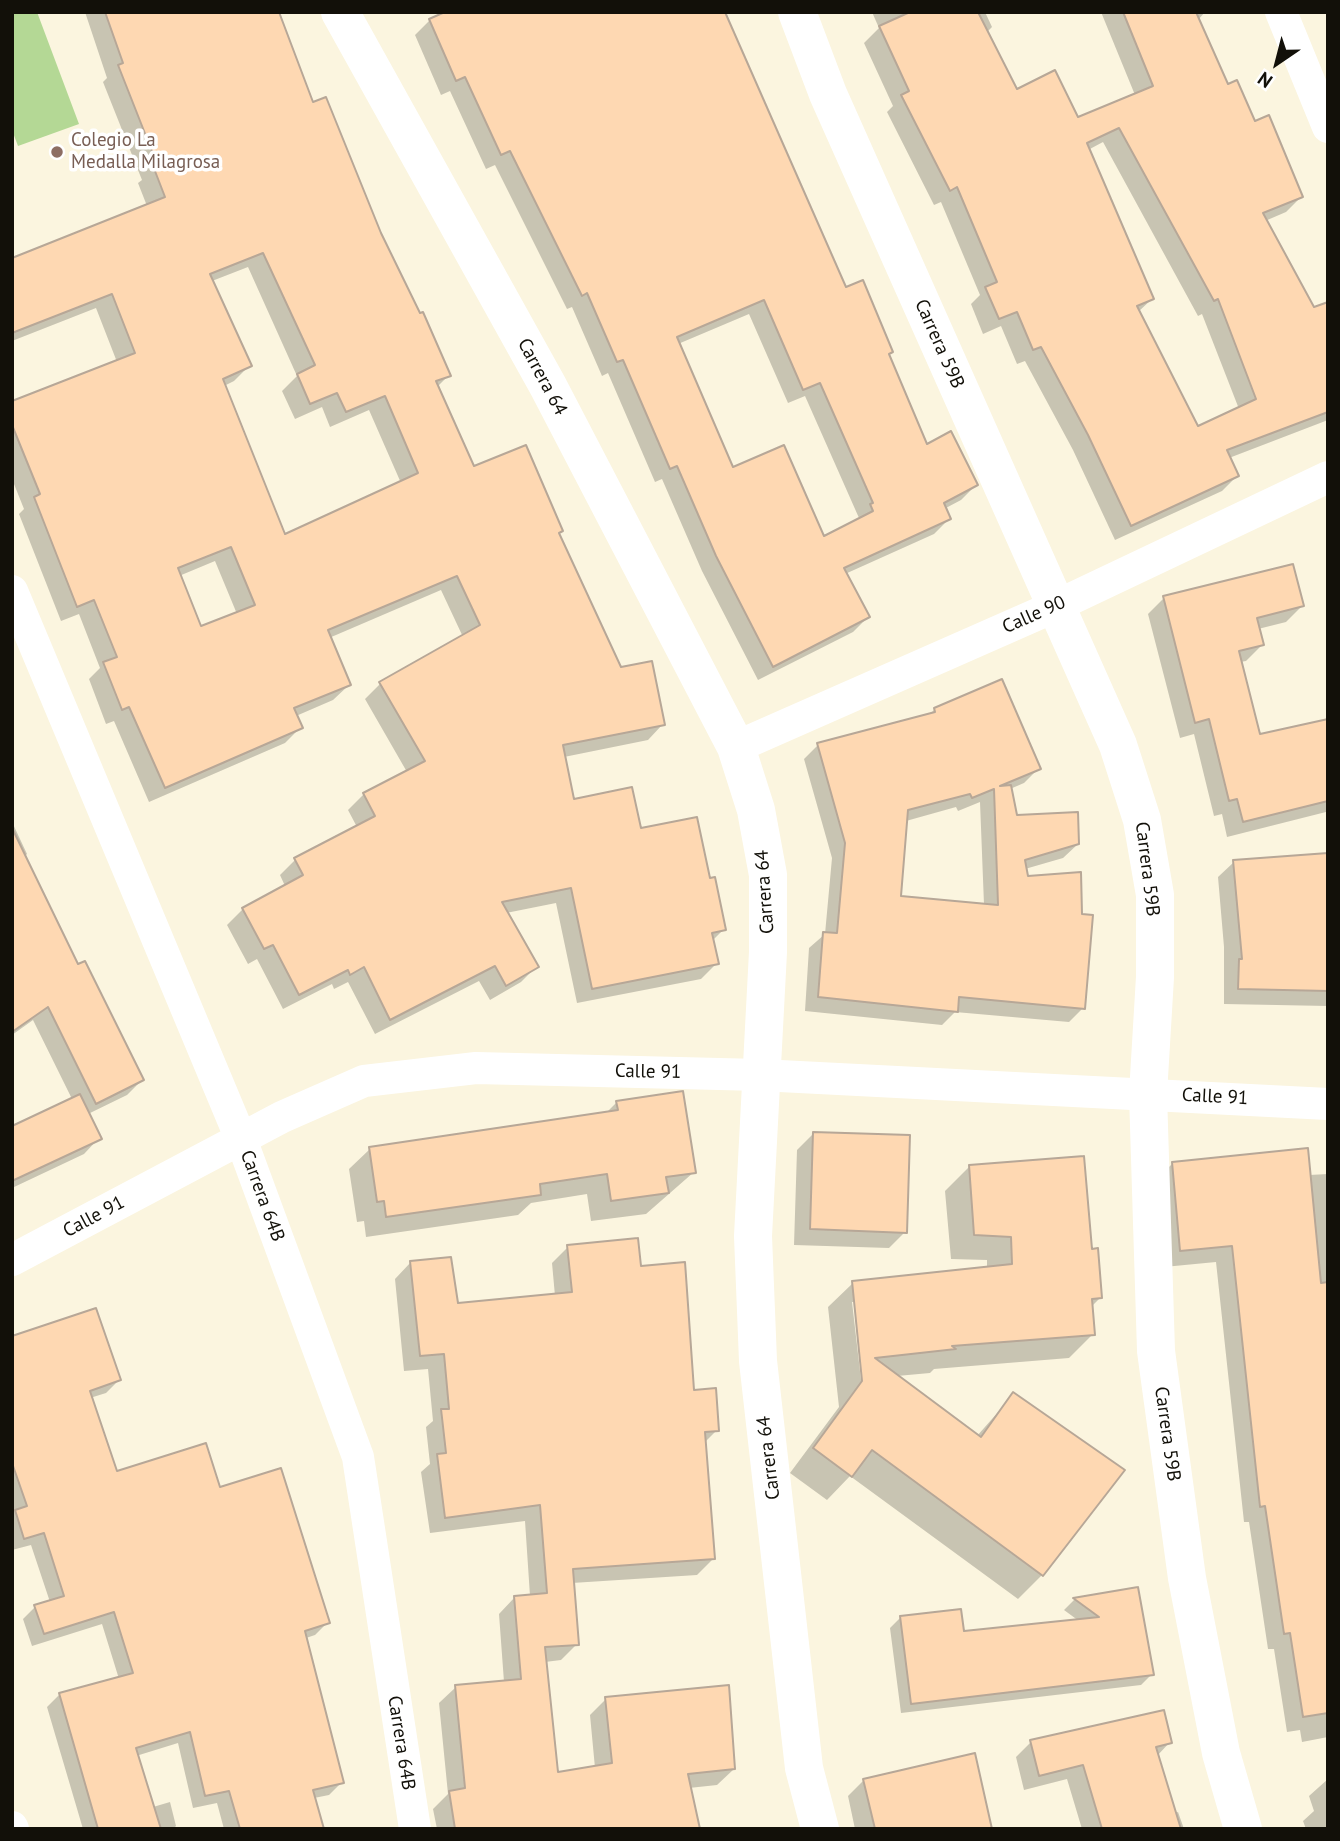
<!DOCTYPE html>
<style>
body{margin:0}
#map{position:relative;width:1340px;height:1841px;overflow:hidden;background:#fbf5df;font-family:"PT Sans",sans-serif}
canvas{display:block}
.frame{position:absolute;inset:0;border:14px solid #121009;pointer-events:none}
.north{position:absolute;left:1242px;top:28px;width:70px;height:70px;-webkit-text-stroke:5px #fff;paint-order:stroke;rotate:215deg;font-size:19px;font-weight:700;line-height:28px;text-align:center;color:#121009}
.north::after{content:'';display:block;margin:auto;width:24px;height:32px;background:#121009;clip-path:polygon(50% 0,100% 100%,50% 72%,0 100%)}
</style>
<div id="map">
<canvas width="1340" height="1841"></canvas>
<div class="frame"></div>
<div class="north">N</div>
</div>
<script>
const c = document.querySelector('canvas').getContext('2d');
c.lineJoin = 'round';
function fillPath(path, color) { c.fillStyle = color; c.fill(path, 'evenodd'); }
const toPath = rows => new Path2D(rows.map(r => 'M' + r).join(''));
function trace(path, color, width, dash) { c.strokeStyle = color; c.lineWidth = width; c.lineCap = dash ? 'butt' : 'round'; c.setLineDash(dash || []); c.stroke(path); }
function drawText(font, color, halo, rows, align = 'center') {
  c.font = font + ' "PT Sans",sans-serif'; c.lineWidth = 7; c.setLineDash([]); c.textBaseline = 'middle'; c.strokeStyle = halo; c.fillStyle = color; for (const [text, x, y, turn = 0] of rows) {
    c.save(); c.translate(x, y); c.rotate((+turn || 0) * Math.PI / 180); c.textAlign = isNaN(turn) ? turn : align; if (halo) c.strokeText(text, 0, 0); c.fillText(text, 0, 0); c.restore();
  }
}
fillPath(toPath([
 [12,12,37,12,79,124,18,146,12,130]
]), '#b4d895');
fillPath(toPath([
 [85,12,269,12,449,375,437,387,473,468,557,534,620,669,663,724,648,740,564,757,573,801,640,830,708,880,724,929,712,941,717,963,701,979,577,1003,556,903,506,913,537,966,521,982,490,1000,479,981,375,1034,348,982,334,989,332,984,283,1009,257,959,248,964,227,925,243,909,285,886,280,875,295,860,357,827,348,810,364,794,407,772,365,699,380,684,463,637,441,590,329,638,349,685,333,700,296,716,301,727,285,743,149,802,114,721,106,724,89,679,100,668,79,614,61,621,19,514,24,509,12,479,12,403,117,362,96,308,12,341,12,259,147,206,138,183,142,180,103,82,107,78],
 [248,267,297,376,282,391,295,419,322,407,330,427,369,410,401,483,284,537,224,386,234,381,250,365,212,281],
 [215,561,237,614,200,628,179,576],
 [872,12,985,12,992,27,986,33,1017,92,1077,119,1135,95,1101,12,1205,12,1198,20,1227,86,1301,197,1286,212,1265,221,1313,309,1328,304,1328,420,1229,458,1237,476,1222,491,1115,540,1073,450,1025,361,1017,364,1001,326,983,334,971,304,980,295,941,202,934,205,887,112,893,106,864,43,879,28],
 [1103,142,1198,316,1202,314,1239,409,1197,428,1138,312,1152,299,1088,150],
 [430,20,846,289,888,355,927,447,976,485,961,500,944,509,949,519,934,534,845,574,868,617,853,632,758,680,702,571,662,479,655,482,608,373,602,376,572,307,567,309,495,165,486,169,450,91,441,95,415,35],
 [749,314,788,403,805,396,859,518,823,539,732,469,678,344],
 [1164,598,1302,606,1286,622,1258,629,1262,645,1246,661,1240,662,1259,736,1328,738,1326,812,1227,837,1222,814,1214,816,1194,734,1180,738,1148,614],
 [935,709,1038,769,1024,783,1010,789,1015,817,1078,844,1063,858,1025,869,1083,1008,1069,1022,955,1012,942,1025,805,1011,809,948,825,934,832,858,804,759,818,745,928,716],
 [980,802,984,905,899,897,906,821,956,807,958,811],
 [12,822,27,854,24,857,77,966,142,1080,127,1095,88,1114,99,1138,84,1154,12,1188,12,1127,72,1099,33,1020,12,1035],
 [1328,854,1328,1006,1224,1004,1224,947,1218,877,1234,862],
 [617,1102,694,1172,646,1214,591,1221,587,1194,531,1203,518,1215,366,1237,364,1221,357,1222,349,1169,370,1149,606,1113],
 [813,1134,905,1232,889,1248,794,1245,797,1150],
 [1173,1163,1309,1175,1328,1174,1328,1737,1302,1742,1300,1730,1287,1732,1274,1649,1268,1649,1249,1522,1244,1522,1216,1262,1164,1267,1156,1180],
 [969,1167,1090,1251,1100,1298,1091,1307,1093,1334,1069,1358,934,1369,930,1373,897,1376,977,1436,1014,1394,1042,1575,1018,1599,850,1476,827,1500,790,1473,839,1407,828,1307,853,1283,987,1268,987,1260,951,1259,945,1191],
 [852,1302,856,1302,864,1380,861,1380],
 [568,1247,639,1268,692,1392,717,1430,704,1443,714,1558,697,1575,572,1583,577,1644,561,1660,545,1662,557,1774,595,1768,590,1715,606,1699,734,1769,717,1785,689,1788,698,1829,437,1829,433,1809,448,1794,439,1703,456,1687,504,1682,499,1614,515,1597,530,1596,525,1521,430,1533,421,1472,430,1464,426,1427,433,1421,428,1369,404,1371,395,1279,411,1262,456,1305,555,1296,552,1263],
 [12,1338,119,1380,106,1393,90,1398,116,1473,219,1489,328,1622,315,1635,306,1638,342,1782,329,1795,314,1798,322,1829,224,1829,217,1803,193,1808,178,1743,136,1756,153,1807,170,1802,176,1826,173,1829,83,1829,47,1707,60,1694,119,1679,102,1624,32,1646,23,1619,35,1607,50,1602,31,1545,12,1550],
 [1136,1589,1152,1674,1141,1685,901,1713,890,1628,901,1617,962,1633,1079,1621,1064,1610,1074,1600],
 [1031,1742,1170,1742,1157,1756,1174,1813,1178,1812,1184,1829,1082,1829,1067,1779,1024,1790,1016,1757],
 [1328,1779,1328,1829,1306,1829,1303,1821,1314,1811,1309,1796],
 [864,1780,990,1829,855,1829,848,1796]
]), '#0003');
const building = toPath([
 [105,12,279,12,313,102,326,97,381,233,420,313,423,312,451,376,436,381,474,466,526,445,563,531,559,533,621,667,652,661,665,725,563,745,574,799,632,787,641,828,697,817,710,878,715,877,726,930,712,933,719,964,592,989,571,888,502,902,539,967,506,986,495,966,390,1020,364,967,350,975,348,970,299,995,273,945,264,949,242,908,303,875,294,858,375,816,363,793,425,761,379,682,480,625,457,576,328,630,351,685,294,708,303,728,165,788,129,707,122,710,103,662,117,657,94,600,77,607,34,497,40,494,12,425,12,401,135,353,112,294,12,333,12,258,165,197,153,166,157,164,118,65,123,63,105,12],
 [263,253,315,365,297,374,310,404,337,393,346,412,385,396,418,473,285,534,223,379,252,366,210,274,263,253],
 [231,547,255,605,201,626,178,568,231,547],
 [445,12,725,12,846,287,863,280,893,352,889,354,927,444,951,431,978,485,944,503,951,519,844,568,870,617,773,667,716,556,677,466,670,469,623,360,617,362,587,293,582,296,510,151,501,155,465,77,456,81,429,19,445,12],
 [764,300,803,390,820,383,873,503,870,504,873,511,824,536,784,445,733,467,677,337,764,300],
 [910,12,978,12,1017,89,1055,70,1078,117,1153,86,1123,12,1196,12,1228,84,1237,80,1255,121,1269,115,1303,197,1263,213,1314,307,1328,302,1328,412,1227,450,1239,476,1131,526,1088,435,1041,347,1033,350,1017,312,999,319,985,287,997,282,957,187,950,191,901,95,909,91,879,26,910,12],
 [1119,128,1214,301,1218,299,1256,399,1198,426,1137,306,1154,299,1087,143,1119,128],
 [1293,564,1304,606,1257,618,1264,645,1239,651,1260,734,1328,719,1328,801,1243,822,1237,799,1229,801,1209,719,1195,723,1163,596,1293,564],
 [1002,679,1041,769,1000,786,1011,785,1017,815,1078,812,1079,844,1025,860,1028,876,1081,872,1082,914,1093,915,1085,1009,959,997,958,1012,818,997,823,932,837,933,845,843,817,743,935,712,934,708,1002,679],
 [994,789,998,905,901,896,908,810,970,794,972,798,994,789],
 [12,828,78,964,85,961,144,1080,96,1104,48,1007,12,1032,12,828],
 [1328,853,1328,991,1238,989,1239,959,1242,959,1233,860,1328,853],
 [683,1091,696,1173,666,1177,669,1193,611,1201,607,1174,540,1184,541,1195,386,1217,384,1201,377,1202,369,1147,618,1110,616,1101,683,1091],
 [80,1094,102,1139,12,1181,12,1126,80,1094],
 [813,1132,910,1135,907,1233,810,1229,813,1132],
 [1308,1148,1321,1283,1328,1282,1328,1713,1303,1717,1290,1633,1284,1634,1265,1506,1260,1507,1232,1246,1180,1251,1172,1162,1308,1148],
 [1084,1156,1092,1249,1098,1248,1102,1298,1092,1299,1095,1335,952,1346,956,1349,875,1358,981,1437,1013,1392,1125,1470,1043,1576,872,1450,852,1477,813,1448,862,1381,852,1281,1012,1264,1011,1237,974,1235,969,1165,1084,1156],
 [638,1238,641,1266,685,1262,694,1390,716,1388,719,1431,705,1432,715,1559,573,1569,579,1645,545,1647,558,1772,612,1763,605,1697,729,1685,735,1769,688,1774,700,1829,455,1829,449,1791,465,1788,455,1685,521,1679,514,1596,547,1593,540,1505,445,1518,437,1454,446,1453,441,1409,449,1409,444,1354,420,1356,410,1261,451,1257,458,1303,572,1292,567,1245,638,1238],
 [96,1308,121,1380,90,1391,117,1471,206,1443,220,1487,281,1468,330,1623,305,1631,344,1783,313,1790,324,1829,240,1829,229,1791,205,1796,190,1732,136,1748,161,1829,98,1829,59,1693,133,1673,114,1612,44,1634,34,1605,64,1596,44,1533,24,1539,15,1510,27,1506,12,1463,12,1336,96,1308],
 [1138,1587,1154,1675,911,1704,900,1616,961,1609,964,1631,1099,1617,1073,1598,1138,1587],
 [1164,1710,1172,1743,1156,1747,1181,1829,1102,1829,1083,1765,1039,1776,1030,1740,1164,1710],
 [975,1753,992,1829,875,1829,863,1779,975,1753]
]);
fillPath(building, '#fed8b2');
trace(building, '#b7a797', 2);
trace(toPath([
 [1281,12,1328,127],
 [12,591,241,1139,358,1457,415,1829],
 [736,747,1056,606,1328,477],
 [12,1260,282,1117,364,1081,476,1068,760,1075,1328,1104],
 [12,1827,13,1829]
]), '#fff', 32);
trace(toPath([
 [340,12,548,386,736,747,756,810,768,875,768,952,753,1236,758,1361,804,1768,820,1829],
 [797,12,828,94,1118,745,1142,820,1155,895,1155,977,1148,1094,1156,1351,1187,1578,1221,1753,1243,1829]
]), '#fff', 38);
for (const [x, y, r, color] of [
 [57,152,7,"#8d6e63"]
]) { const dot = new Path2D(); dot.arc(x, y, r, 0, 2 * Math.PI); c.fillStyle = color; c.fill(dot); trace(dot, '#fff', 2.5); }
drawText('19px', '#785e54', '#fff', [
 ["Colegio La",71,141],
 ["Medalla Milagrosa",71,163]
], 'left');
drawText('19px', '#121009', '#fff', [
 ["Carrera 59B",939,344,66],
 ["Carrera 64",542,377,62],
 ["Calle 90",1034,615,-24],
 ["Carrera 59B",1147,869,83],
 ["Carrera 64",765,892,-94],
 ["Calle 91",648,1072,1],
 ["Calle 91",1215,1097,3],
 ["Carrera 64B",262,1196,70],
 ["Calle 91",94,1217,-28],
 ["Carrera 59B",1167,1434,82],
 ["Carrera 64",769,1458,-97],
 ["Carrera 64B",401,1743,81]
]);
</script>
